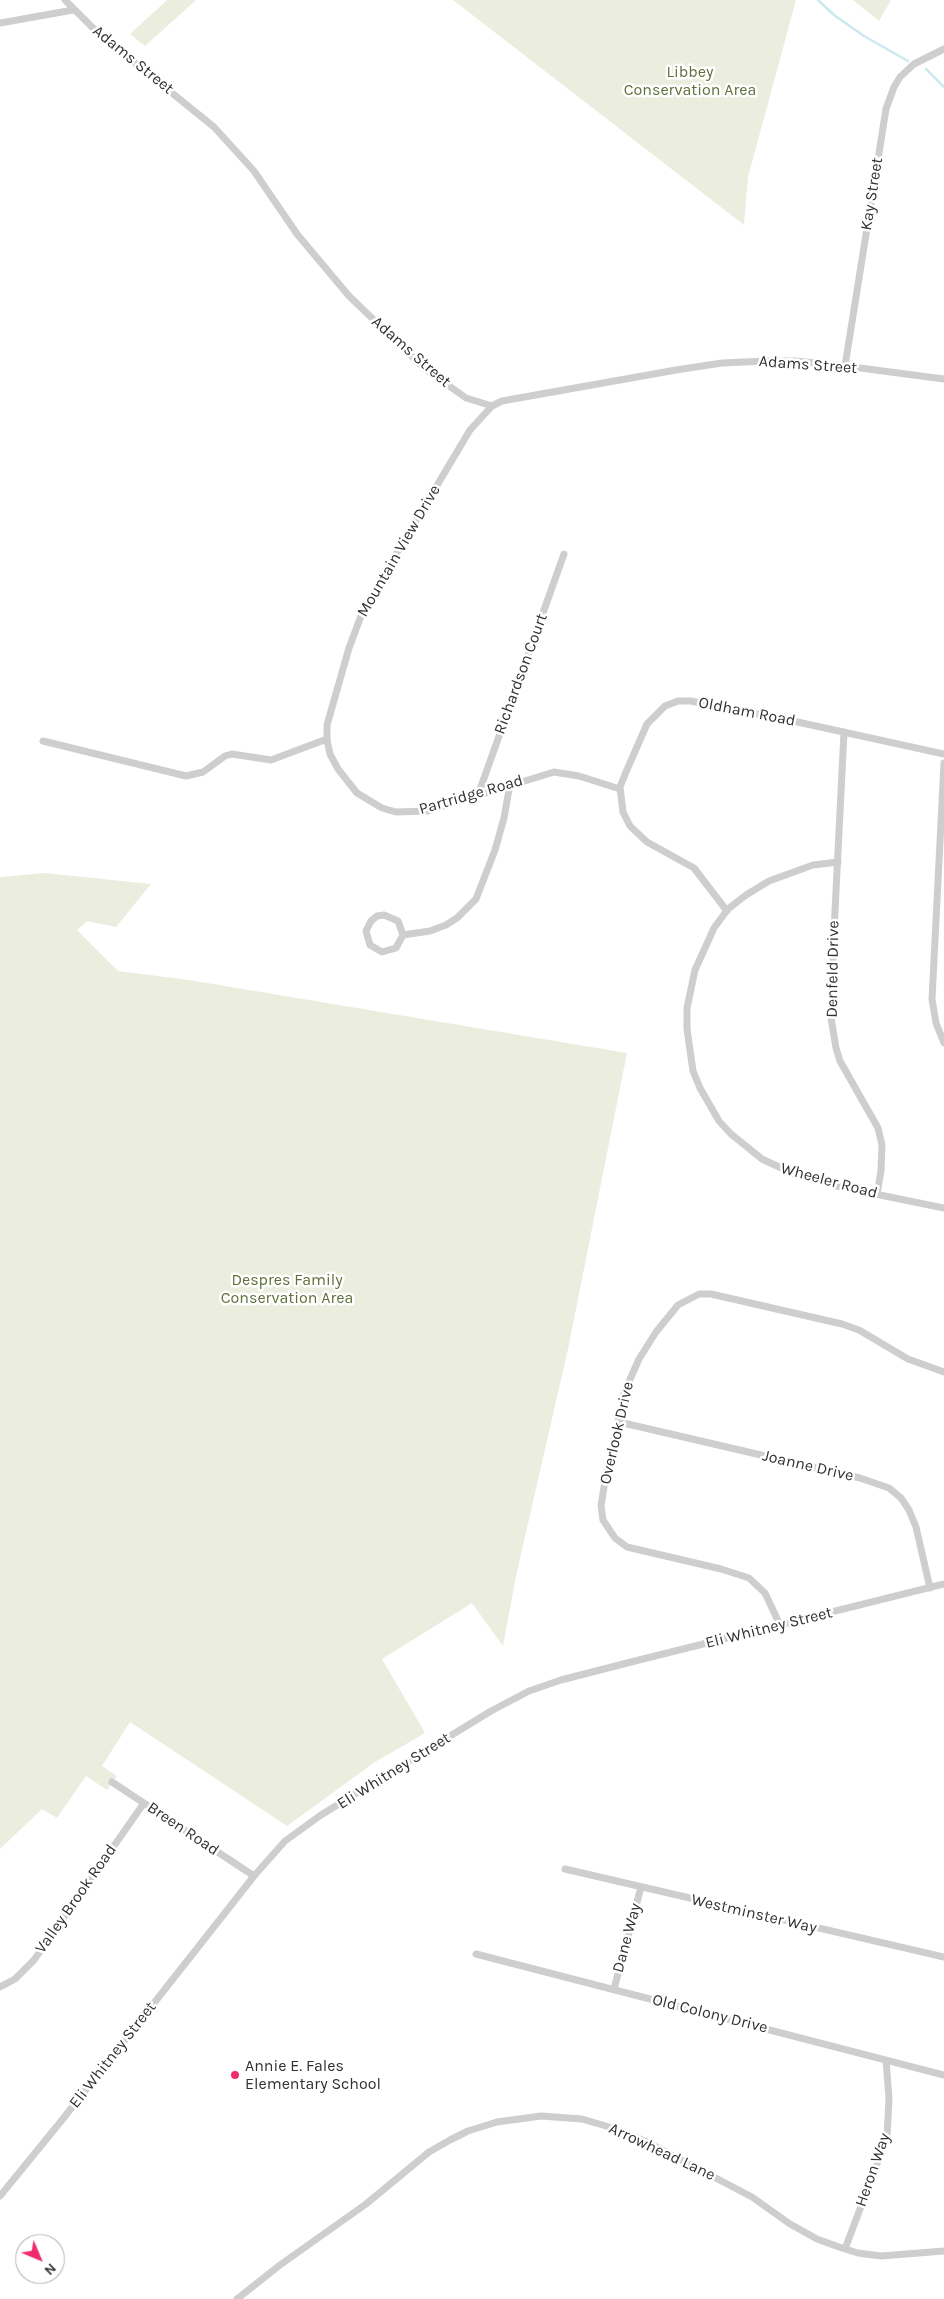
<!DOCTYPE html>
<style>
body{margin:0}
#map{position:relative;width:944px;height:2299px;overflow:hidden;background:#fff;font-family:Karla,sans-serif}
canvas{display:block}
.north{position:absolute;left:15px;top:2234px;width:50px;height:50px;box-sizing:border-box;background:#fff;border:1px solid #adadad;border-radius:50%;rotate:135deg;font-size:14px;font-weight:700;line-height:20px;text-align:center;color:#313131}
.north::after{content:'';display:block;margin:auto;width:18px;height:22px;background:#ef2c6b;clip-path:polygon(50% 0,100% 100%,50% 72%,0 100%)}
</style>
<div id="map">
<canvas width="944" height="2299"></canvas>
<div class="north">N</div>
</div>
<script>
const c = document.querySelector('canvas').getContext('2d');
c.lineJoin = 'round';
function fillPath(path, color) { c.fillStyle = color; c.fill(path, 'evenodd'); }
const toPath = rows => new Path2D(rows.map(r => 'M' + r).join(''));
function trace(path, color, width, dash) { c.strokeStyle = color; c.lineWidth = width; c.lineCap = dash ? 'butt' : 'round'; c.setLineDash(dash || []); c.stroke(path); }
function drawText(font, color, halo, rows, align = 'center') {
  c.font = font + ' Karla,sans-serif'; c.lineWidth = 5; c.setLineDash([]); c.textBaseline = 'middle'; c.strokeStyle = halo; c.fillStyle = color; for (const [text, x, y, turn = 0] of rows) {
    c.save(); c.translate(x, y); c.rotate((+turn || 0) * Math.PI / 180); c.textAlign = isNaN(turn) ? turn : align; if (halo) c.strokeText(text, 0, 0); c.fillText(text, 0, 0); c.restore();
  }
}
fillPath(toPath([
 [167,0,196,0,145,46,130,34],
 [453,0,796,0,748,177,744,225],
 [853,0,891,0,879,21],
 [45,873,151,884,116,927,87,921,77,930,118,971,189,980,627,1053,568,1349,516,1576,503,1646,472,1603,382,1659,425,1733,375,1762,287,1826,130,1722,102,1766,117,1776,107,1790,86,1776,57,1818,42,1809,0,1849,0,877]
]), '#ebeede');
trace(toPath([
 [818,0,834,15,864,36,908,61],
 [926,69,944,87]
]), '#caeaef', 2.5);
trace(toPath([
 [65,0,99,34,214,127,254,171,297,234,349,296,424,368,466,398,492,406,502,401,676,370,722,363,767,361,795,361,845,366,944,379],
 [0,23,73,10],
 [845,366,886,109,894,87,900,77,914,64,944,49],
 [492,406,470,430,364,608,349,648,327,725,327,740,330,754,338,769,357,793,382,808,396,812,428,811,554,772,579,776,620,789],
 [844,732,834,931,831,1018,836,1048,840,1061,878,1128,882,1145,881,1171,877,1194],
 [43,741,186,776,203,772,225,756,232,754,271,760,327,739],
 [944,763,932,999,936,1023,944,1043],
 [478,795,564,554],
 [838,862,813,865,769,881,746,895,728,909,714,928,695,970,687,1008,687,1029,693,1071,700,1088,719,1121,731,1134,762,1159,794,1174,836,1186,944,1208],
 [727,911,694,868,647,842,630,826,623,812,620,787,626,772,647,724,665,706,678,701,691,701,793,721,944,754],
 [403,935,396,948,382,952,370,945,366,931,371,921,377,916,384,915,398,921,403,935,430,931,446,925,457,918,476,899,495,850,504,818,510,784],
 [619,1422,860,1478,889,1488,901,1498,909,1510,916,1527,930,1588],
 [780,1625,765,1593,749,1578,721,1569,627,1547,615,1538,603,1520,601,1506,604,1487,624,1393,639,1359,656,1332,678,1305,699,1294,711,1294,842,1324,859,1330,908,1359,944,1372],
 [112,1782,254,1876],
 [565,1869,944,1957],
 [476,1954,944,2075],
 [0,1987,15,1979,34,1960,144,1803],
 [614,1989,641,1887],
 [0,2196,62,2120,254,1876,285,1841,321,1815,491,1711,529,1691,561,1680,635,1661,944,1584],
 [845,2249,887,2137,889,2098,886,2060],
 [237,2299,280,2265,366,2204,429,2152,450,2140,468,2131,497,2122,541,2116,582,2119,606,2126,645,2141,752,2197,790,2224,817,2239,839,2247,858,2253,881,2256,944,2251]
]), '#cecece', 7);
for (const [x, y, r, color] of [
 [235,2075,5,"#ef2c6b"]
]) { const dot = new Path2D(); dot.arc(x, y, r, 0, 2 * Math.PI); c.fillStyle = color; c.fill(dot); trace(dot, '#fff', 2); }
drawText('16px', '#313131', '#fff', [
 ["Adams Street",133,60,39],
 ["Kay Street",872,194,-81],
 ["Adams Street",411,352,41],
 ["Adams Street",808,365,4],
 ["Mountain View Drive",399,551,-60],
 ["Richardson Court",521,674,-70],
 ["Oldham Road",747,712,11],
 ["Partridge Road",471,795,-16],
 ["Denfeld Drive",833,969,-89],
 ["Wheeler Road",829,1181,15],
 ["Overlook Drive",617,1433,-77],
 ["Joanne Drive",808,1466,13],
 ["Eli Whitney Street",769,1628,-14],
 ["Eli Whitney Street",394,1771,-32],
 ["Breen Road",183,1829,34],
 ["Valley Brook Road",76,1899,-55],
 ["Westminster Way",754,1914,13],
 ["Dane Way",627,1938,-75],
 ["Old Colony Drive",710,2014,14],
 ["Eli Whitney Street",113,2055,-52],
 ["Arrowhead Lane",662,2152,25],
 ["Heron Way",873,2170,-71]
]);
drawText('16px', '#61703b', '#fff', [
 ["Libbey",690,72],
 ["Conservation Area",690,90],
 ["Despres Family",287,1280],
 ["Conservation Area",287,1298]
]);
drawText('16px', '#313131', '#fff', [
 ["Annie E. Fales",245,2066],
 ["Elementary School",245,2084]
], 'left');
</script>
